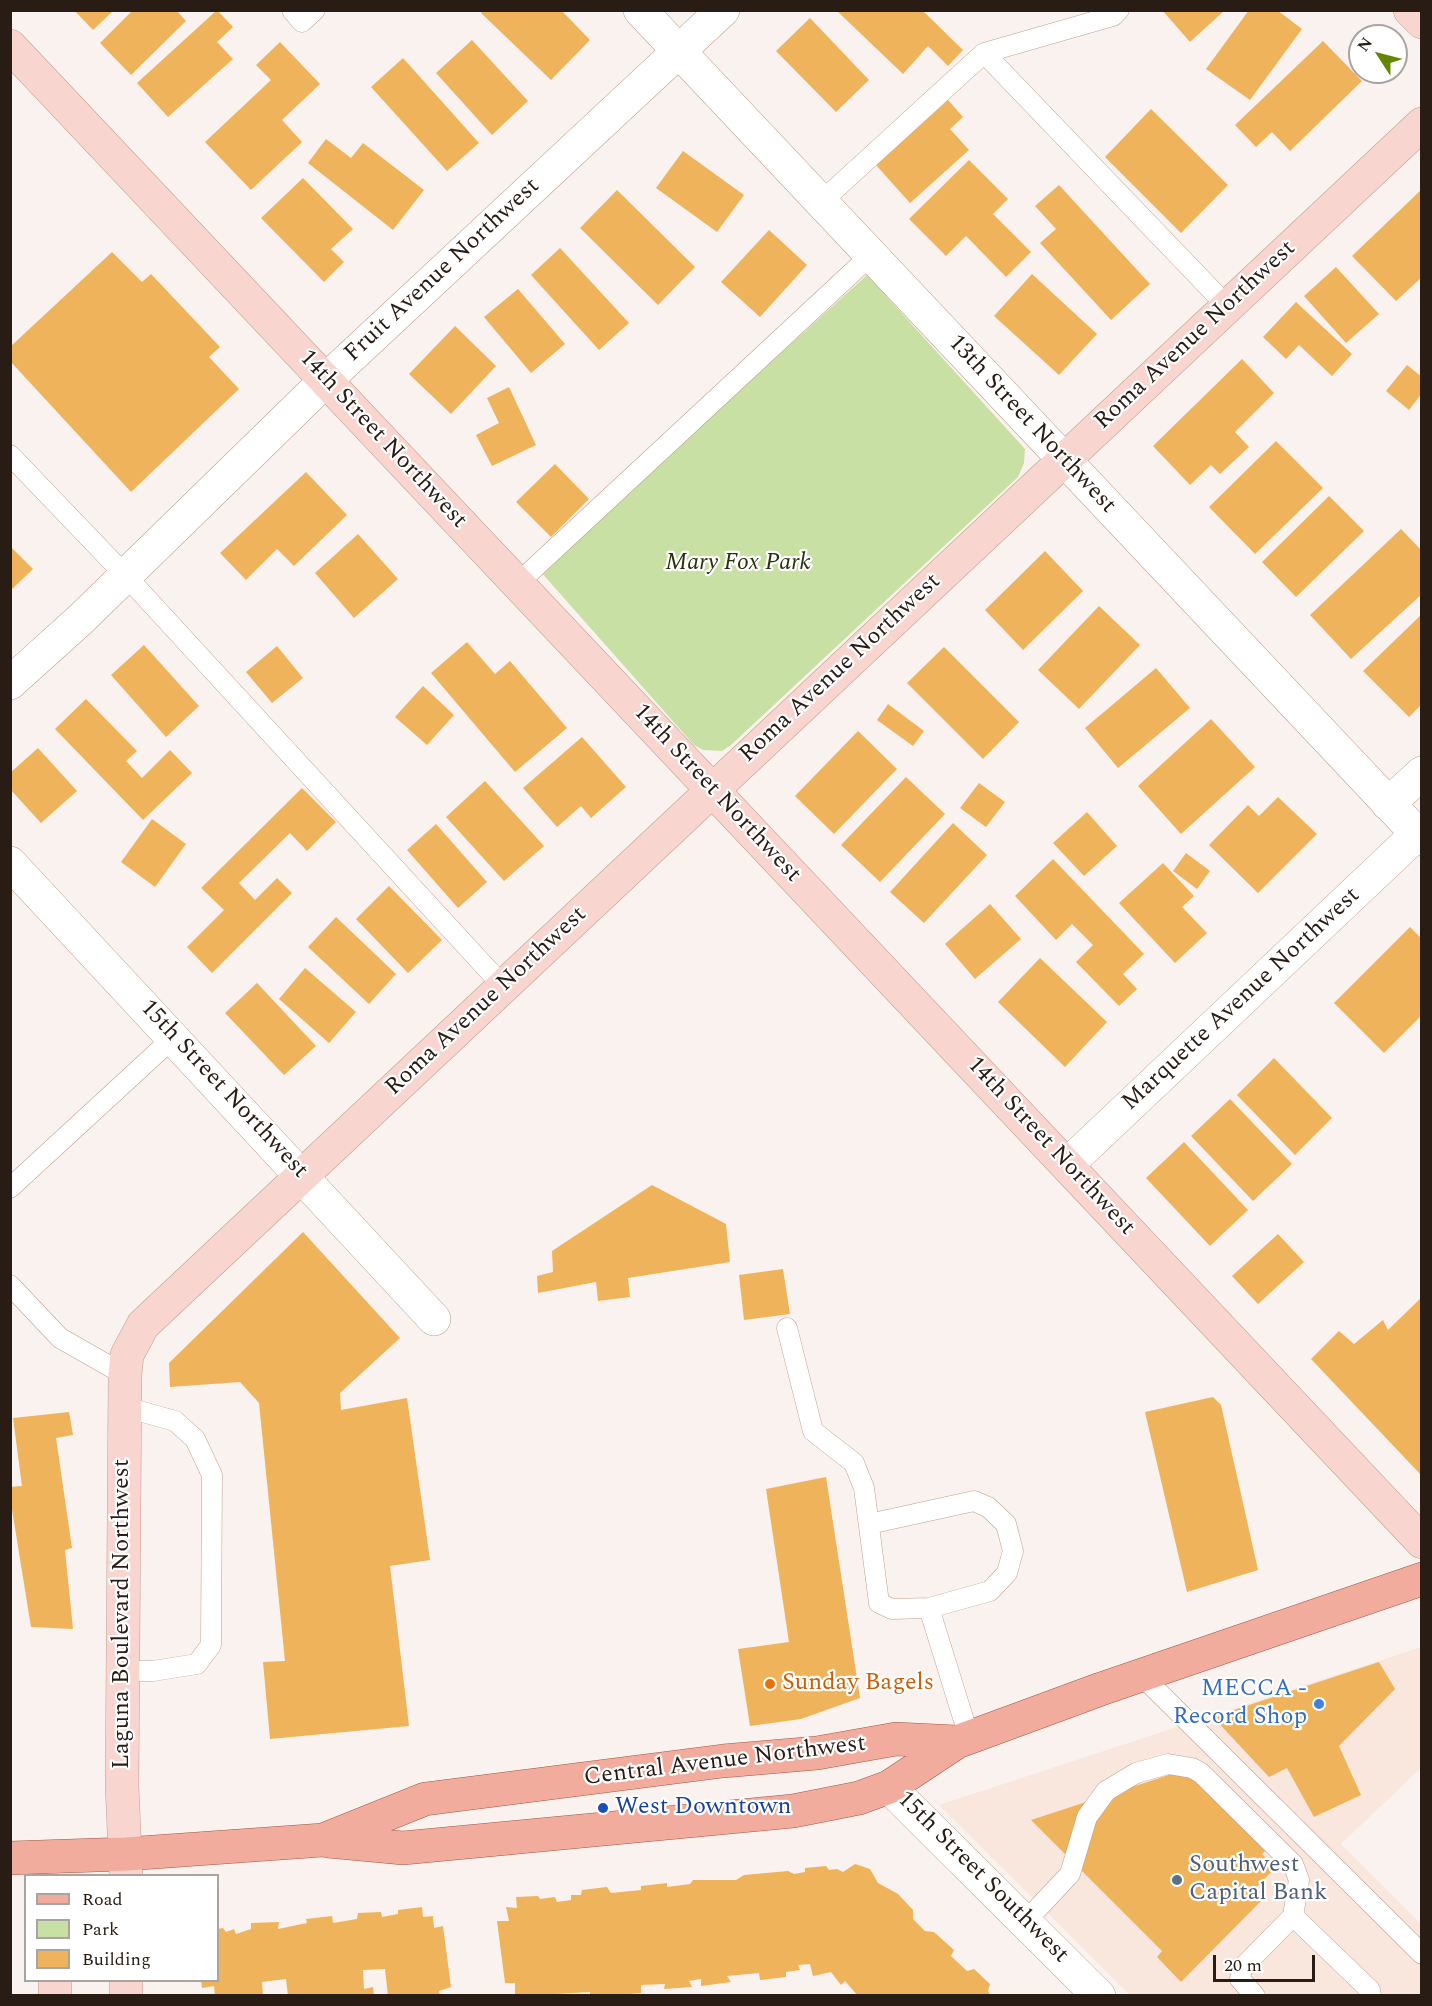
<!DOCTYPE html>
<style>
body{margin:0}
#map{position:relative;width:1432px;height:2006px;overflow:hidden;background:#faf2ee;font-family:Spectral,serif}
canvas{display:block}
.frame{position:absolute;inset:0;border:12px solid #281c15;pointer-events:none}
.legend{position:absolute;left:24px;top:1874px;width:195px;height:108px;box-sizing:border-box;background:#fff;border:2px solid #a9a4a1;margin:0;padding:8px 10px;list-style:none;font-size:18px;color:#281c15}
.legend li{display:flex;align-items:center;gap:12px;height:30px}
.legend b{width:30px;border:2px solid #a9a4a1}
.north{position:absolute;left:1348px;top:24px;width:60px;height:60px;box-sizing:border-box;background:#fff;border:2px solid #a9a4a1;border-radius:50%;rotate:306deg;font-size:16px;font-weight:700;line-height:24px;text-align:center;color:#281c15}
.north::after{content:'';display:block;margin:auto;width:21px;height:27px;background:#658602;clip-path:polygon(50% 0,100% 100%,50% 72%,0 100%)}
.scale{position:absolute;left:1213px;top:1955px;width:102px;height:27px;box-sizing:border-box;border:3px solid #281c15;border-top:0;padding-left:8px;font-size:18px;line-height:21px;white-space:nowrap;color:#281c15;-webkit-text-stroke:4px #fff;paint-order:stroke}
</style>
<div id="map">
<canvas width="1432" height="2006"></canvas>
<div class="frame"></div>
<ul class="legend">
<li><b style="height:8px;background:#f2ac9e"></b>Road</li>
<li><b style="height:16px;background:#c8e0a3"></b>Park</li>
<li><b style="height:16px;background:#efb35b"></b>Building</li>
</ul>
<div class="north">N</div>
<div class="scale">20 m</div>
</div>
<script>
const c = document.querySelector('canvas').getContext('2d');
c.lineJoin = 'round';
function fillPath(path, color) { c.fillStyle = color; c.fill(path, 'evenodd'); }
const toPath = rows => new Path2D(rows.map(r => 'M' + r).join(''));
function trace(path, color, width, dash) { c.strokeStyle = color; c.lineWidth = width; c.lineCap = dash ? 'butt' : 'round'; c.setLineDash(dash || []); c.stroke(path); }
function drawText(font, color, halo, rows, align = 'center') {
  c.font = font + ' Spectral,serif'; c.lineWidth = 4.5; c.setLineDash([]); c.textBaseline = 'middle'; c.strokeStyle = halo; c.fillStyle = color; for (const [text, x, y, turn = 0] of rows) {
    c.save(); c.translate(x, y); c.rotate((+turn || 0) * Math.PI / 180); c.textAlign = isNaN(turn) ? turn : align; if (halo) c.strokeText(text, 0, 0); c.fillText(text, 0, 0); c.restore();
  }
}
fillPath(toPath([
 [1421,1647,1421,1768,1341,1844,1421,1924,1421,1995,1130,1995,939,1805]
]), '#f9e7de');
fillPath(toPath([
 [867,275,1025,449,1024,463,1018,477,731,745,722,751,703,750,694,745,540,571]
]), '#c8e0a3');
fillPath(toPath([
 [74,10,114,10,93,30],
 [133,10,176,10,186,21,131,75,100,43],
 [217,10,233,27,217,42,233,59,168,117,137,83],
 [483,10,561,10,590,40,551,80,481,13],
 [836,10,922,10,963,50,948,66,928,46,903,74],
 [1162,10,1225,10,1190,42],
 [1249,10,1277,10,1302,29,1250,100,1206,69],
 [810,18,869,80,836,112,776,51],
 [472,40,528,101,492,135,436,73],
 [1323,41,1362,81,1290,151,1272,132,1256,147,1235,125],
 [280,42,320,84,282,120,302,142,251,190,205,142,271,80,256,65],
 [403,58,479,143,447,171,371,87],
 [948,100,963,117,950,129,969,150,910,203,876,165],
 [1151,109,1228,185,1181,233,1105,157],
 [326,139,351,158,363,143,424,190,393,230,308,163],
 [683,151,744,195,717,232,656,188],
 [969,160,1008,199,993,214,1031,252,1006,277,966,236,946,256,909,219],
 [303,178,353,229,331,249,344,262,324,282,261,218],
 [1059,185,1150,284,1111,320,1040,243,1056,229,1035,206],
 [1422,189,1422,277,1396,301,1352,256],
 [617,190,695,267,658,305,580,228],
 [769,230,807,265,760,317,721,282],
 [560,248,629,323,599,350,531,275],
 [112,252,142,282,151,274,220,347,209,357,239,389,131,492,10,361,10,347],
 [1336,267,1379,314,1346,343,1304,296],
 [1032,274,1097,334,1059,375,994,316],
 [518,289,565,344,531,373,484,317],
 [1296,302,1352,354,1332,376,1299,345,1286,359,1263,337],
 [455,326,496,366,451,414,409,374],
 [1242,359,1274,393,1235,432,1249,447,1220,474,1211,465,1190,485,1153,446],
 [1407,365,1422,377,1422,393,1409,410,1386,391],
 [509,387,536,445,492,466,476,435,499,423,487,398],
 [1276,441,1323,488,1255,554,1209,507],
 [555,464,589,499,551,537,516,502],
 [306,472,347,515,294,566,277,549,246,580,220,553],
 [1329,496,1364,531,1296,597,1262,562],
 [1401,529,1422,551,1422,594,1351,659,1310,615],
 [358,534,398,579,354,618,315,573],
 [10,546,33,569,10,591],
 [1045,551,1083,591,1023,650,985,610],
 [1099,606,1140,645,1079,709,1038,670],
 [1422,614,1422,704,1409,717,1363,671],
 [467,642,495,674,510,661,567,728,515,772,431,673],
 [144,645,199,706,166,737,111,675],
 [277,646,303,678,272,703,246,672],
 [944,647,1019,722,983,759,907,683],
 [1156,668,1190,708,1118,768,1085,728],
 [423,686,454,715,427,745,395,717],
 [86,699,137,751,126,761,142,778,170,750,192,773,143,820,55,729],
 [888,704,924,731,913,746,877,720],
 [1211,719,1255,767,1181,834,1138,786],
 [858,731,897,769,834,834,795,796],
 [582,737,626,787,591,818,581,806,557,827,523,788],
 [38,748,77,791,41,823,10,789,10,773],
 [906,777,945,814,880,882,841,845],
 [485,781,544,846,504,881,446,817],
 [979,783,1005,802,986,827,960,808],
 [302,788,336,822,307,851,290,833,239,883,255,900,277,878,292,893,212,973,187,947,224,910,201,888],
 [1278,797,1317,834,1258,893,1209,845,1248,805,1259,816],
 [1087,812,1117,846,1084,876,1053,843],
 [152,819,186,844,155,887,121,862],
 [953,823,987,855,924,923,890,892],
 [436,824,487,882,458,908,407,850],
 [1186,853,1210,871,1197,889,1173,871],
 [1053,859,1144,954,1123,974,1137,989,1119,1006,1076,962,1093,945,1072,924,1056,940,1015,896],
 [1163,863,1194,896,1182,907,1207,933,1175,963,1119,903],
 [389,886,442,940,408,973,356,919],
 [990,904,1021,939,975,979,945,944],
 [336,917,396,974,369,1004,308,947],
 [1410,927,1422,939,1422,1015,1384,1053,1334,1003],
 [1040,958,1107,1022,1065,1067,998,1002],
 [305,968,356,1012,329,1043,279,999],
 [257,983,316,1046,284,1075,225,1013],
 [1274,1058,1332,1118,1295,1155,1237,1095],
 [1230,1099,1292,1164,1253,1201,1191,1136],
 [1184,1142,1248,1210,1210,1246,1146,1178],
 [652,1185,726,1224,730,1262,628,1278,630,1297,598,1301,596,1282,538,1293,537,1276,553,1272,552,1251],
 [303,1232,400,1338,340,1393,341,1410,407,1398,430,1560,390,1566,409,1726,270,1739,263,1662,285,1661,259,1403,240,1382,170,1387,169,1363],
 [1278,1234,1304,1262,1258,1304,1232,1276],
 [783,1269,790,1314,744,1320,739,1275],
 [1422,1297,1422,1476,1311,1359,1339,1331,1354,1344,1383,1320,1388,1330],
 [1213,1397,1221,1405,1258,1570,1187,1592,1145,1412],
 [69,1412,73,1435,56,1438,72,1548,65,1550,73,1629,31,1627,10,1497,10,1487,22,1486,13,1418],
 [826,1477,860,1698,801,1719,750,1726,738,1649,789,1642,766,1489],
 [1379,1662,1395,1689,1339,1746,1361,1795,1314,1817,1287,1768,1269,1777,1213,1717],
 [1187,1769,1267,1849,1262,1854,1275,1868,1252,1892,1261,1901,1181,1982,1157,1957,1162,1951,1031,1820],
 [855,1864,870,1869,878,1883,898,1894,913,1910,913,1919,925,1931,934,1932,954,1950,951,1956,967,1971,974,1969,990,1984,988,1991,991,1996,858,1996,845,1981,841,1985,831,1972,813,1976,810,1964,798,1965,800,1970,786,1972,786,1977,760,1980,759,1973,727,1976,731,1982,701,1986,701,1979,689,1981,692,1987,664,1989,665,1984,641,1985,641,1993,609,1996,590,1996,590,1992,523,1996,515,1994,515,1983,505,1983,497,1921,509,1921,506,1907,517,1908,516,1897,538,1896,540,1899,555,1897,557,1902,571,1900,571,1895,581,1895,582,1890,607,1887,611,1893,641,1890,641,1886,667,1883,667,1887,690,1884,693,1880,736,1880,744,1875,788,1871,794,1874,805,1872,805,1868,826,1866,829,1870,837,1869,843,1872],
 [422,1907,423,1917,433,1916,434,1928,443,1926,451,1987,439,1991,440,1996,388,1996,385,1969,363,1970,364,1989,373,1987,374,1996,288,1996,286,1979,262,1982,263,1996,215,1996,214,1986,202,1988,201,1980,218,1980,218,1929,223,1928,226,1932,234,1929,236,1934,251,1929,251,1923,279,1922,278,1929,307,1923,306,1919,332,1916,333,1923,357,1919,358,1913,381,1912,382,1917,398,1914,398,1910]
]), '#efb35b');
const lane = toPath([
 [292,10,302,22,315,10],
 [984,53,1227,306],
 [821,202,984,53,1113,16,1119,10],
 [10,455,126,576,503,986],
 [517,584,871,255],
 [10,1188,174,1037],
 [10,1285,60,1338,125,1375],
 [787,1328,813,1431,854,1463,864,1488,879,1603,892,1609,929,1608,990,1591,1007,1573,1013,1551,1006,1524,988,1507,974,1501,869,1524],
 [929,1608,969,1737],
 [123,1671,153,1671,197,1664,211,1645,212,1475,195,1439,175,1421,125,1407],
 [1141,1675,1422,1954],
 [1025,1922,1070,1874,1087,1817,1106,1791,1136,1773,1168,1764,1192,1768,1201,1773,1293,1864,1299,1880,1293,1916],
 [1255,1996,1240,1979,1242,1968,1293,1916,1370,1990,1371,1996]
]);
const street = toPath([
 [640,10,1422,839],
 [10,683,81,619,326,380,723,10],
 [1388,804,1422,773],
 [10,863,434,1319],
 [1067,1165,1417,834],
 [889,1787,1099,1996]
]);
const secondary = toPath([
 [1410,10,1422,22],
 [10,46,1422,1542],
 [126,1876,122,1786,125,1375,127,1355,143,1325,1422,124],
 [55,1980,55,1996],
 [126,1996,126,1980]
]);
const primary = toPath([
 [328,1841,403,1848,793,1811,859,1798,889,1787,957,1742],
 [10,1858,126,1854,323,1840,425,1799,723,1761,817,1753,896,1739,957,1742,1101,1689,1422,1579]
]);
trace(lane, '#c19f8c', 21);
trace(street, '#c19f8c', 34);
trace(secondary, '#c19f8c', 34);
trace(primary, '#a55644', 34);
trace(lane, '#fff', 20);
trace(street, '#fff', 33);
trace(secondary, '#f8d6cf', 33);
trace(primary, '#f2ac9e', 33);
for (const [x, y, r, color] of [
 [770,1684,6,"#e8710a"],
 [1319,1704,6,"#3f7fe0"],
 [603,1808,6,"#1a4fb4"],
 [1177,1880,6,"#5c6f8a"]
]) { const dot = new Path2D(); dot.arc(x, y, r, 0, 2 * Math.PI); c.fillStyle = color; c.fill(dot); trace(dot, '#fff', 2); }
drawText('24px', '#281c15', '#fff', [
 ["Fruit Avenue Northwest",443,271,-43],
 ["Roma Avenue Northwest",1196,336,-43],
 ["13th Street Northwest",1031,425,47],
 ["14th Street Northwest",382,440,47],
 ["Roma Avenue Northwest",841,669,-43],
 ["14th Street Northwest",716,794,47],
 ["Marquette Avenue Northwest",1242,1000,-43],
 ["Roma Avenue Northwest",487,1002,-43],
 ["15th Street Northwest",223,1090,47],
 ["14th Street Northwest",1050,1147,47],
 ["Laguna Boulevard Northwest",123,1614,-90],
 ["Central Avenue Northwest",725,1762,-7],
 ["15th Street Southwest",982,1878,45]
]);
drawText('italic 24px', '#25320b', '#fff', [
 ["Mary Fox Park",738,564]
]);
drawText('24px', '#c56008', '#fff', [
 ["Sunday Bagels",782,1684]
], 'left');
drawText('24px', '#366cbe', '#fff', [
 ["MECCA -",1307,1690],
 ["Record Shop",1307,1718]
], 'right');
drawText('24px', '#164399', '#fff', [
 ["West Downtown",615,1808]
], 'left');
drawText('24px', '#4e5e75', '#fff', [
 ["Southwest",1189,1866],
 ["Capital Bank",1189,1894]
], 'left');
</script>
